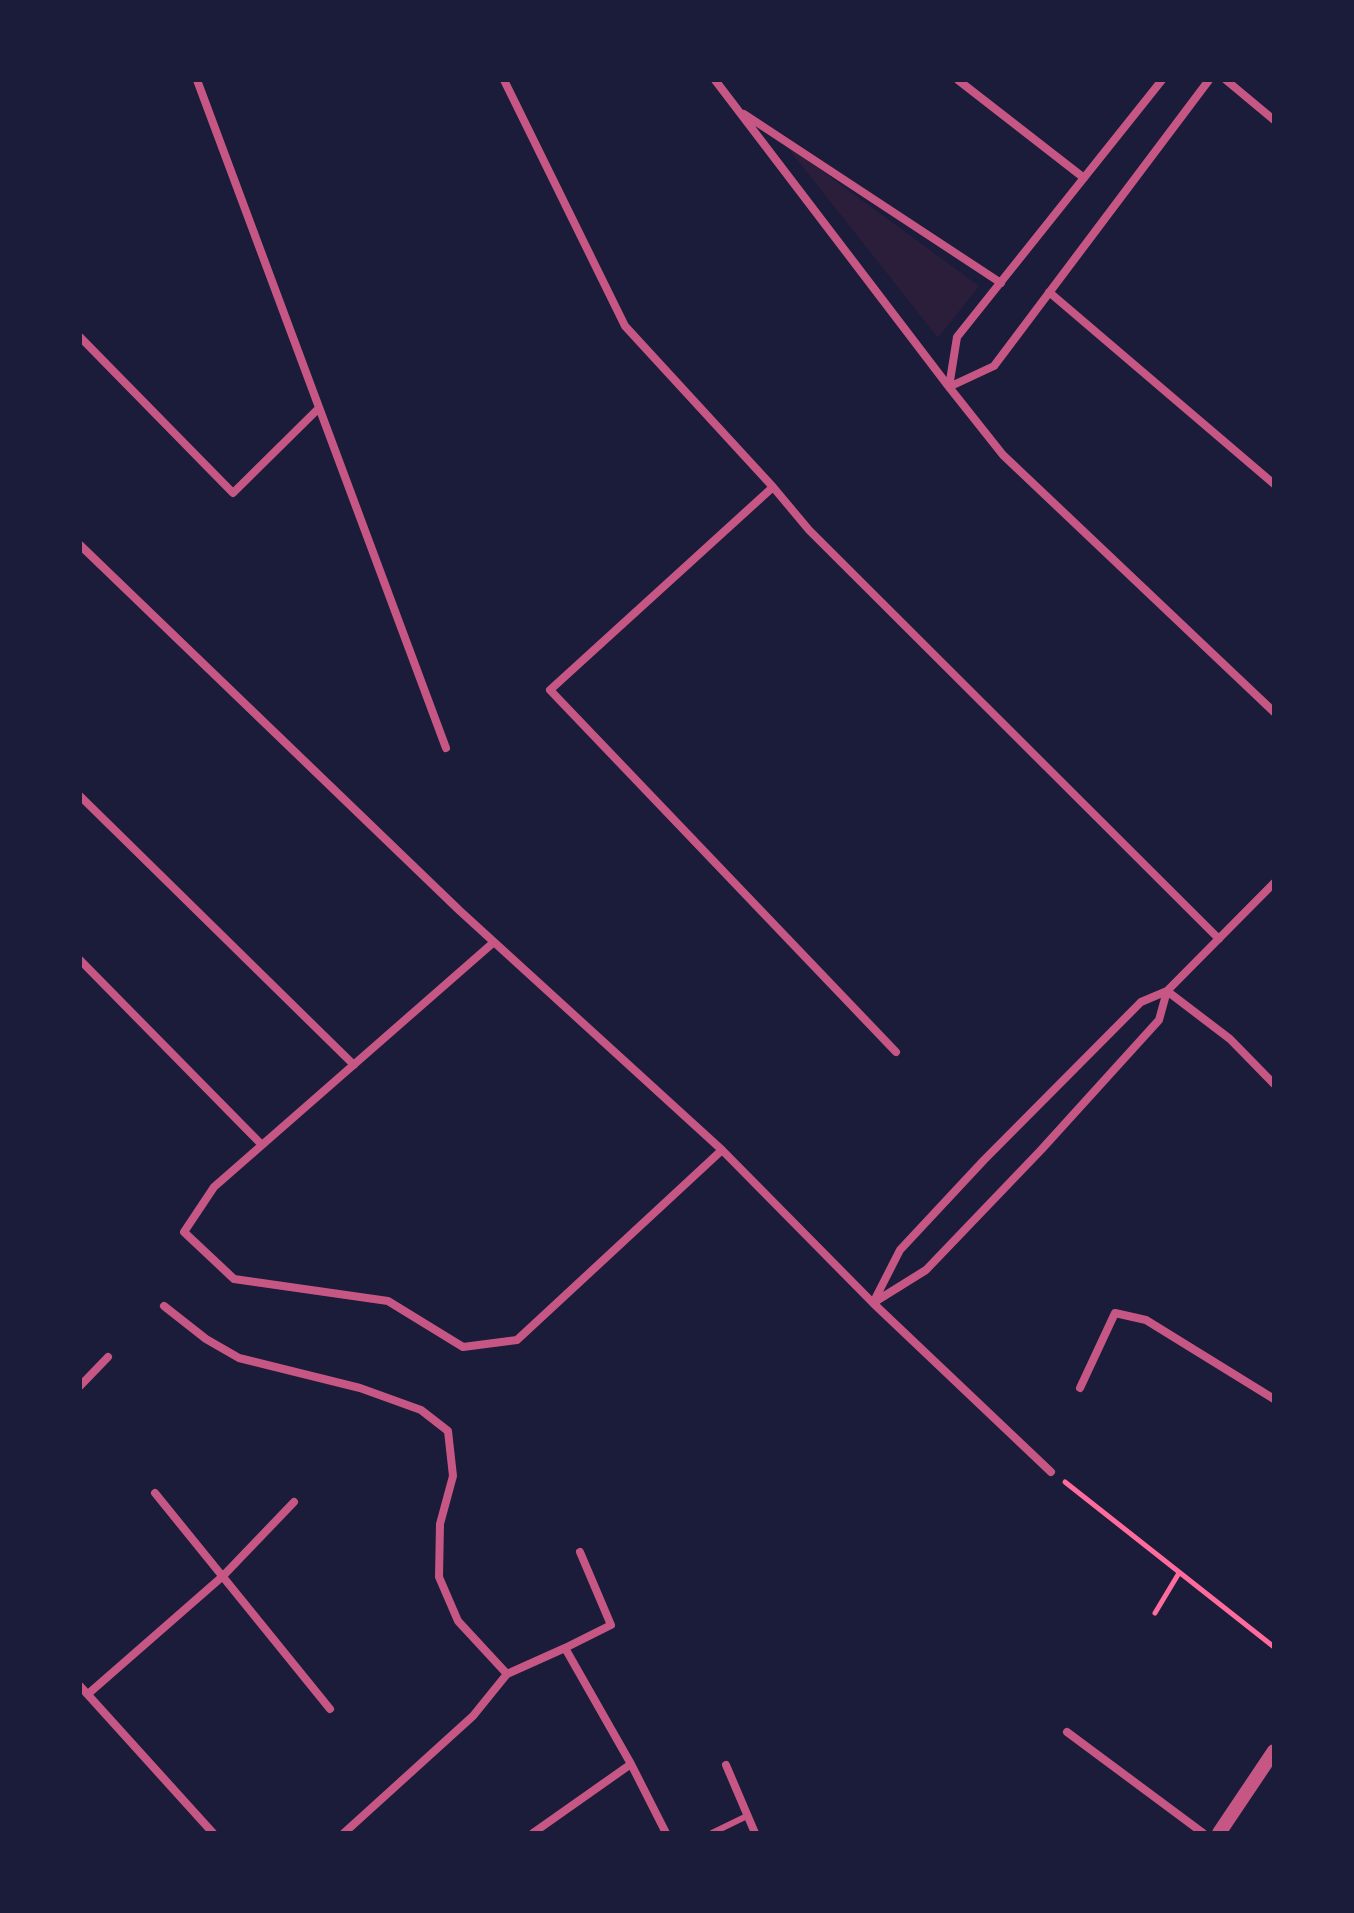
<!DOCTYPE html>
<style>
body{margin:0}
#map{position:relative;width:1354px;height:1913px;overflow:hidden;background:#1b1b3a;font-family:"Source Sans 3",sans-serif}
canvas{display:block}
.frame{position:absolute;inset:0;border:82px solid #1b1b3a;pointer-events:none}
</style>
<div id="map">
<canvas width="1354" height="1913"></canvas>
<div class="frame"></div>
</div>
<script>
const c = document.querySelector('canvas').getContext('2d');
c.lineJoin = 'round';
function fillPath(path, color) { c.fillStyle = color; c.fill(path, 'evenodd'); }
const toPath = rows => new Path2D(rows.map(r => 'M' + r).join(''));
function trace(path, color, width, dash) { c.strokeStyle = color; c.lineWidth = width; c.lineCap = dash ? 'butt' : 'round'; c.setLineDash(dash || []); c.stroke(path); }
fillPath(toPath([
 [784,143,979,286,938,338]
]), '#2a1e3b');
trace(toPath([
 [1065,1482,1274,1647],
 [1155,1613,1179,1573]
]), '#ff6b9d', 5);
trace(toPath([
 [712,1833,747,1816]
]), '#c65784', 6);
trace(toPath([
 [197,80,446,748],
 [504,80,625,326,773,487,809,530,1219,939],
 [715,80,949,387,1003,455,1274,712],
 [958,80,1084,178],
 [1226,80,1274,120],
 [744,114,1001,283],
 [1049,292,1274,484],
 [80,337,233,493,319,408],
 [949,387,994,366,1209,80],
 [949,387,957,337,1162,80],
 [773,487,550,690,896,1052],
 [80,545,460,911,722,1150,873,1303,1051,1472],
 [80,796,354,1065],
 [1274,883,1167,991,1230,1039,1274,1084],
 [494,942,214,1187,184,1232,234,1279,388,1301,463,1347,517,1340,722,1150],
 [80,960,262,1145],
 [1167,991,1159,1020,1041,1150,926,1270,873,1303,900,1250,984,1160,1141,1002,1167,991],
 [164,1306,206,1339,239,1358,360,1388,421,1410,448,1431,453,1476,440,1524,439,1577,458,1621,507,1674],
 [80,1386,108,1357],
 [1080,1388,1115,1313,1146,1320,1274,1399],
 [155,1493,330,1709],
 [565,1648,631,1764,666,1833],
 [80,1686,213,1833],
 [88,1694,223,1576,294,1502],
 [1067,1732,1203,1833],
 [726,1765,755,1833],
 [344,1833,473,1716,507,1674,565,1648,611,1625,580,1552],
 [533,1833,631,1764]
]), '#c65784', 8);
trace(toPath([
 [1219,1833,1274,1751]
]), '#c65784', 14);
</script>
